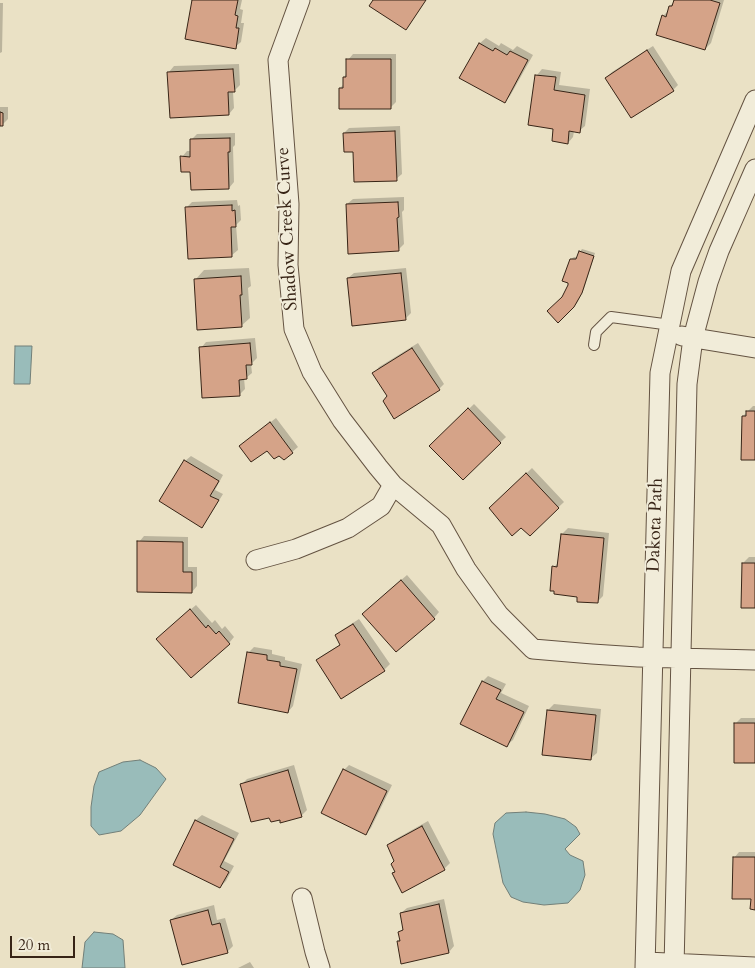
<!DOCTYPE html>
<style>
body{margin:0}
#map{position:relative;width:755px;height:968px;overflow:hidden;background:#eae1c5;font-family:Cardo,serif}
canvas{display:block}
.scale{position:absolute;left:10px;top:936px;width:65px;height:22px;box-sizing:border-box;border:2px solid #372416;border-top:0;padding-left:6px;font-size:15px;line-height:18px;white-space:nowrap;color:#372416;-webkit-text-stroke:4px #f1ecd9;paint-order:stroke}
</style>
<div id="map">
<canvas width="755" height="968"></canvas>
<div class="scale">20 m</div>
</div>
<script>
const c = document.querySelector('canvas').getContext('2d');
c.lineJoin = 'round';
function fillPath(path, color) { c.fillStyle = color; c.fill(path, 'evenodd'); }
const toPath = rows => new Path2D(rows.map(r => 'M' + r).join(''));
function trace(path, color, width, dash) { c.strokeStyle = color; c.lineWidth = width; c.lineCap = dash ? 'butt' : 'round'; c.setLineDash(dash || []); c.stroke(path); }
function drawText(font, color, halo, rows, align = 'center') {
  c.font = font + ' Cardo,serif'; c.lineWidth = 4; c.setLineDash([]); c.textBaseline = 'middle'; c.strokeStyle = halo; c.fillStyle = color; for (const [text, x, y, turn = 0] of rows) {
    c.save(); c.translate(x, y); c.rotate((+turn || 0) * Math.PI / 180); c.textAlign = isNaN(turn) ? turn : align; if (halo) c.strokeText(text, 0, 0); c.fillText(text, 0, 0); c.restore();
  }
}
const water = toPath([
 [15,346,32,346,30,384,14,384,15,346],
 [140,760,156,768,166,779,140,815,121,831,99,835,91,826,91,807,94,786,99,772,123,762,140,760],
 [526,812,545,814,565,819,576,827,580,834,565,849,570,855,583,861,585,875,580,890,568,903,544,905,523,902,511,897,503,883,493,834,495,823,506,813,526,812],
 [94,932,113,934,123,940,125,968,82,968,85,942,94,932]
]);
fillPath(water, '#99bcba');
trace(water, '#727f78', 1);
fillPath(toPath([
 [194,0,242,0,240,9,243,10,241,23,244,23,241,42,235,47],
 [676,0,724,0,711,43,705,49,663,16,669,10,670,6],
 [0,3,3,3,2,52,0,53],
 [486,38,499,46,501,43,513,50,517,46,533,55,510,96,505,101,461,78,480,43],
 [653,46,678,85,673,90,606,78,612,72],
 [353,54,396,54,396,102,390,108,340,88,344,84,344,77,347,73,348,60],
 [239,64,240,85,233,92,234,108,229,114,169,72,174,66],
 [542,69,561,72,559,85,590,89,585,126,579,131,574,131,573,137,568,143,555,128,530,124,537,75],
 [0,107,8,107,8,119,2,125,0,124],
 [400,126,402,174,396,179,354,151,344,133,349,128],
 [235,133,235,145,233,147,234,182,229,188,191,170,182,157,187,151,191,151,191,140,197,134],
 [404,197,404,210,402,212,404,244,398,250,347,204,353,199],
 [237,200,238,206,240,205,241,220,236,225,238,250,232,255,186,208,192,202],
 [582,249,595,253,584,289,577,303,558,321,563,298,570,285,571,259,574,257,578,257,580,252],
 [249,268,251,286,248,288,250,318,241,326,196,279,204,270],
 [406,268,411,313,405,319,348,278,354,273],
 [255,338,257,358,251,364,252,373,246,378,244,378,245,389,239,395,201,348,206,342],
 [418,343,444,384,439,389,389,396,374,373,379,367],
 [474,404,506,437,463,478,431,446],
 [753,406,755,406,755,459,743,416],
 [276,418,298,447,292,452,240,446],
 [191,456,223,475,215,490,223,494,207,520,202,526,185,461],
 [532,468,564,502,530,534,521,527,491,508],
 [568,528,609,533,603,596,597,602,578,595,556,590,554,567,559,562,562,534],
 [144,536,188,537,188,567,197,567,197,586,192,592,139,542],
 [749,557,755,557,755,607,743,563],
 [407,575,439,612,434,618,369,608],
 [196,605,212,623,215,620,222,629,225,626,234,637,229,643,163,633],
 [359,619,390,664,384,670,341,697,317,661,323,655,341,644,337,636,342,630],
 [254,647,272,650,272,654,285,657,285,660,302,664,293,706,288,712,249,652],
 [488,676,506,684,501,693,529,706,513,740,507,745,462,723,483,681],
 [554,704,601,709,597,753,591,758,548,710],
 [741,718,755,718,755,762,735,724],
 [294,765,307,810,301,816,281,818,269,816,242,784,247,779],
 [349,765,392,785,371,828,366,833,344,770],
 [202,815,239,833,224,861,234,866,226,881,220,887,174,864,196,820],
 [428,821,450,863,444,869,393,873,396,870,396,861,388,845,394,840],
 [739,852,755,852,755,908,752,897,734,858],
 [444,899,454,946,449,952,398,941,401,938,400,932,404,928,401,913,407,908],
 [214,905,217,920,225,918,233,946,227,952,171,920,177,915],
 [250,962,254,968,238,968]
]), '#0003');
const building = toPath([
 [192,0,238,0,235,15,238,16,236,28,239,28,236,49,185,39,192,0],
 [373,0,426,0,406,30,369,6,373,0],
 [674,0,710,0,720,3,705,50,656,35,662,15,666,17,669,6,672,6,674,0],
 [479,43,493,51,495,48,507,55,510,51,528,60,505,103,459,78,479,43],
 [647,50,674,91,631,118,605,78,647,50],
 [346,59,391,59,391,109,339,109,339,88,343,88,343,77,346,77,346,59],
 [233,69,235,92,228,92,229,115,170,118,167,72,233,69],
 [535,75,556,77,554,90,585,95,580,133,569,131,568,144,552,141,553,129,528,125,535,75],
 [0,112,3,113,3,126,0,126,0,112],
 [395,131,397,181,354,182,353,152,344,152,343,133,395,131],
 [230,138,230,152,228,152,229,189,191,190,190,172,181,172,180,156,190,157,190,139,230,138],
 [398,202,399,217,397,218,399,251,348,254,346,204,398,202],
 [232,205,232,211,235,210,236,227,231,227,232,257,188,259,185,207,232,205],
 [579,251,594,256,582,293,574,307,558,323,547,311,562,297,568,285,568,283,562,281,570,259,576,259,579,251],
 [401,273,406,320,352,326,347,278,401,273],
 [241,276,242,295,240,295,242,327,197,330,194,279,241,276],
 [250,343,252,365,246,365,247,379,239,380,240,396,202,398,199,347,250,343],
 [412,348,440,390,394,419,383,401,387,396,372,373,412,348],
 [468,408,501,443,463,480,429,446,468,408],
 [746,411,755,411,755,460,741,460,742,416,746,416,746,411],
 [270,422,293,453,284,460,279,456,274,459,267,451,251,462,239,446,270,422],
 [184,460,219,481,210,496,219,500,202,528,159,501,184,460],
 [526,473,559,508,530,536,521,528,512,536,489,508,526,473],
 [561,534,604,538,598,603,577,602,577,597,554,594,554,591,550,591,552,566,557,567,561,534],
 [137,541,183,542,183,572,192,572,192,593,137,592,137,541],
 [742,563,755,563,755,608,741,608,742,563],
 [401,580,435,619,396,652,362,614,401,580],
 [190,609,206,628,208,625,216,634,219,631,230,644,191,678,156,639,190,609],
 [353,624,385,671,341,699,316,660,340,645,335,635,353,624],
 [247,652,267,655,267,660,280,662,280,666,297,669,288,713,238,703,247,652],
 [482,681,501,690,496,699,524,712,507,747,460,724,482,681],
 [547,710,596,715,591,760,542,755,547,710],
 [734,723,755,723,755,763,734,763,734,723],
 [343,769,387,791,366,835,321,813,343,769],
 [288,770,302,817,280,823,280,820,271,822,269,818,251,822,240,784,288,770],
 [195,820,234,839,220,867,229,872,220,888,173,865,195,820],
 [422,826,445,870,402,893,392,873,395,872,391,864,394,861,387,845,422,826],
 [733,857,755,857,755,910,750,909,751,899,732,899,733,857],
 [439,904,449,953,401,964,397,941,400,941,398,932,403,930,400,913,439,904],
 [208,910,212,925,220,923,228,953,182,965,170,920,208,910]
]);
fillPath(building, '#d5a388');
trace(building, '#372416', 1);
const service = toPath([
 [594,345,596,332,611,317,671,325]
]);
const minor = toPath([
 [300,0,278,60,289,204,288,265,294,329,312,372,342,420,378,467,393,485,441,525,466,569,499,615,533,649,592,654,638,657,755,660],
 [682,336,755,348],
 [256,560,296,549,348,528,381,506,393,485],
 [302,898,315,952,320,968],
 [646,962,755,967],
 [645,968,660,373,681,271,755,100],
 [674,968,687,384,693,338,708,282,719,251,755,169]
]);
trace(service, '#645342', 12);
trace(minor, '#645342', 21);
trace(service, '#f1ecd9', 10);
trace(minor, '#f1ecd9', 19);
drawText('18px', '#372416', '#f1ecd9', [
 ["Shadow Creek Curve",288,229,-93],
 ["Dakota Path",656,525,-88]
]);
</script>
